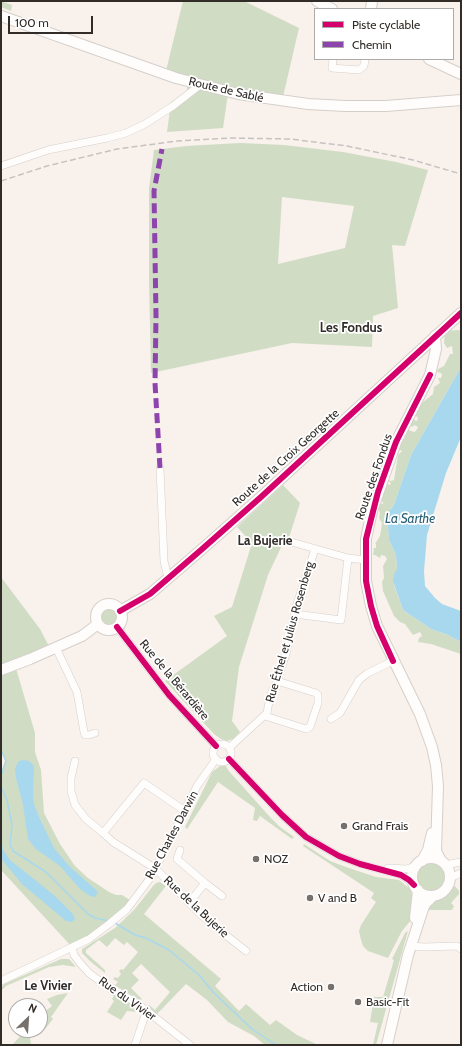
<!DOCTYPE html>
<meta charset="utf-8">
<style>
body{margin:0}
#map{position:relative;width:462px;height:1046px;overflow:hidden;background:#f9f1ec;font-family:Cabin,sans-serif}
canvas{display:block}
.frame{position:absolute;inset:0;border:2px solid #312c28;pointer-events:none}
.legend{position:absolute;left:314px;top:8px;width:140px;height:52px;box-sizing:border-box;background:#fff;border:1px solid #adaba9;margin:0;padding:5px 7px;list-style:none;font-size:12px;color:#312c28}
.legend li{display:flex;align-items:center;gap:8px;height:20px}
.legend b{width:20px;border:1px solid #adaba9}
.north{position:absolute;left:8px;top:998px;width:40px;height:40px;box-sizing:border-box;background:#fff;border:1px solid #adaba9;border-radius:50%;rotate:25deg;font-size:11px;font-weight:700;line-height:16px;text-align:center;color:#312c28}
.north::after{content:'';display:block;margin:auto;width:14px;height:18px;background:#77716d;clip-path:polygon(50% 0,100% 100%,50% 72%,0 100%)}
.scale{position:absolute;left:8px;top:16px;width:85px;height:18px;box-sizing:border-box;border:2px solid #312c28;border-top:0;padding-left:5px;font-size:12px;line-height:14px;white-space:nowrap;color:#312c28;-webkit-text-stroke:3px #fff;paint-order:stroke}
</style>
<div id="map">
<canvas width="462" height="1046"></canvas>
<div class="frame"></div>
<ul class="legend">
<li><b style="height:5px;background:#d6006c"></b>Piste cyclable</li>
<li><b style="height:5px;background:#8e44ad"></b>Chemin</li>
</ul>
<div class="north">N</div>
<div class="scale">100 m</div>
</div>
<script>
const c = document.querySelector('canvas').getContext('2d');
c.lineJoin = 'round';
function fillPath(path, color) { c.fillStyle = color; c.fill(path, 'evenodd'); }
const toPath = rows => new Path2D(rows.map(r => 'M' + r).join(''));
function trace(path, color, width, dash) { c.strokeStyle = color; c.lineWidth = width; c.lineCap = dash ? 'butt' : 'round'; c.setLineDash(dash || []); c.stroke(path); }
function drawText(font, color, halo, rows, align = 'center') {
  c.font = font + ' Cabin,sans-serif'; c.lineWidth = 3.5; c.setLineDash([]); c.textBaseline = 'middle'; c.strokeStyle = halo; c.fillStyle = color; for (const [text, x, y, turn = 0] of rows) {
    c.save(); c.translate(x, y); c.rotate((+turn || 0) * Math.PI / 180); c.textAlign = isNaN(turn) ? turn : align; if (halo) c.strokeText(text, 0, 0); c.fillText(text, 0, 0); c.restore();
  }
}
fillPath(toPath([
 [1,1,12,5,11,11,1,7],
 [183,1,244,1,299,28,282,101,228,94,223,128,167,132,171,102,187,92,187,86,164,79],
 [240,143,284,145,343,152,396,162,428,170,405,246,392,245,398,308,373,316,372,347,292,343,151,373,149,279,149,188,154,150,186,146],
 [282,197,354,206,345,248,278,264],
 [459,330,461,331,461,367,411,455,394,505,391,508,388,515,388,527,389,540,396,555,397,569,394,585,403,610,431,629,448,635,461,642,461,654,431,644,418,642,419,638,422,636,420,632,413,635,405,624,400,622,394,616,383,591,382,582,384,578,383,566,387,559,385,556,381,555,380,558,375,555,373,555,374,548,376,548,376,544,375,544,380,536,381,530,382,523,379,518,380,513,378,508,379,503,383,504,383,502,379,501,386,484,390,485,391,483,386,479,391,481,394,480,398,455,402,451,398,449,402,441,405,438,404,434,406,429,414,432,416,431,418,427,414,425,413,427,409,425,411,419,417,421,418,417,415,416,415,412,422,403,433,394,434,387,440,383,438,378,441,378,442,375,441,373,437,372,438,369,444,366,450,354,453,354,452,346,447,348,444,343,445,331],
 [283,485,300,503,287,544,283,543,268,575,239,667,232,721,240,732,233,739,227,741,221,739,214,734,165,681,227,636,214,616,232,607,252,543,237,527],
 [1,577,40,629,51,650,15,665,35,733,35,752,41,770,44,813,60,844,75,866,88,878,109,892,116,895,122,895,133,902,127,909,72,947,1,870,1,775,5,761,1,750],
 '99 617a10 10 0 1 1 20 0a10 10 0 1 1-20 0Z',
 [220,766,226,766,228,770,270,817,280,827,294,837,292,839,260,816,257,821,253,820,255,808,218,782,187,829,185,827,212,772],
 [304,844,330,861,346,867,376,877,399,880,410,889,413,897,411,920,402,931,388,958,368,951,363,946,361,940,359,931,361,925,376,902,371,898,374,893,303,846],
 '416 877a15 15 0 1 1 30 0a15 15 0 1 1-30 0Z',
 [160,882,166,886,144,914,221,979,215,986,239,1011,246,1004,270,1025,276,1020,297,1035,318,1045,265,1045,254,1036,228,1022,207,1000,186,984,157,1014,148,1006,149,1005,155,1010,170,992,141,964,132,973,139,980,131,988,142,999,140,1000,115,985,118,982,113,979,115,977,118,978,121,974,119,971,121,969,123,970,138,952,127,942,124,945,115,938,107,947,99,940,86,950,86,953,105,970,105,973,110,977,91,962,82,953,82,949,115,928,134,910,153,886,156,883],
 [455,886,459,891,459,894,451,903,454,906,452,910,428,910,430,906,434,901,446,896],
 [408,931,376,1045,373,1045,378,1023,370,1022,374,997,383,997,394,960,392,959,405,933],
 [61,959,69,959,76,967,63,965,49,967,6,986,1,991,1,988,4,984],
 [103,987,131,1004,138,1012,127,1011,121,1020,107,1012,114,1001,112,999,114,996,102,988],
 [68,993,51,1017,53,1019,45,1029,40,1028,40,1015,52,1006,47,999,57,995],
 [26,1030,29,1030,27,1033,31,1035,30,1037,31,1045,12,1045]
]), '#d0ddc4');
fillPath(toPath([
 [461,367,461,437,446,473,427,535,424,571,425,586,435,598,442,604,461,611,461,642,448,635,431,629,403,610,393,581,394,574,397,569,396,555,389,540,388,527,389,511,394,505,411,455],
 [23,760,29,761,34,766,33,795,34,804,39,817,54,848,69,866,95,889,98,892,95,897,90,896,80,889,60,866,36,849,28,839,23,805,16,778,15,769,17,764,19,761],
 [1,837,3,850,10,860,55,896,73,914,75,919,72,922,66,921,22,884,2,860,1,859]
]), '#a8d8ee');
trace(toPath([
 [1,750,6,761,1,775],
 [1,787,7,800,12,825,10,845,13,851,46,872,88,914,95,918,109,921],
 [115,923,135,935,146,938,169,950,199,975,213,992,252,1029,276,1045]
]), '#a8d8ee', 1.5);
const street = toPath([
 [333,59,332,68,359,70,364,66,365,59],
 [1,166,48,150,107,138,126,133,145,124,173,106,200,85],
 [160,468,164,561,168,578],
 [288,541,348,558,366,560],
 [295,614,341,620,348,558],
 [117,627,169,695,216,746],
 [56,648,77,692,84,732,85,735,89,735,95,733],
 [265,716,306,729,310,727,318,703,318,695,316,693,277,681],
 [331,719,340,713,359,680,368,673,393,661],
 '213 753a9 9 0 1 1 18 0a9 9 0 1 1-18 0Z',
 [230,747,267,713,270,696,277,681,286,654,296,607,315,549],
 [229,759,282,815,306,837,339,856,360,864,401,875,409,880,414,885],
 [75,761,71,778,71,791,75,805,86,819,103,833],
 [185,811,144,783,103,833,113,842,156,869,201,915,218,929,246,951],
 [180,850,177,859,205,883,189,903],
 [445,865,461,862],
 [388,868,406,869,416,866],
 [450,878,461,873],
 [205,883,222,896],
 [411,946,424,947,457,946,461,949],
 [72,947,74,955,80,963,89,973,97,979,138,1004,190,1045],
 [1,981,89,939,109,924,127,909,151,877,197,786,216,759],
 [135,1045,144,1018,148,1012]
]);
const secondary = toPath([
 [317,1,332,9],
 [371,9,372,1],
 [1,16,176,78,238,94,308,104,345,106,386,106,461,100],
 [429,59,461,74],
 [435,336,436,349,430,375,396,442,372,511,366,539,366,581,371,606,377,626,420,714,432,747,436,765,438,786,436,851,441,861],
 '96 617a13 13 0 1 1 26 0a13 13 0 1 1-26 0Z',
 [120,611,150,594,201,550,261,497,461,313],
 [1,670,30,659,82,636,98,624],
 '412 877a19 19 0 1 1 38 0a19 19 0 1 1-38 0Z',
 [422,861,428,850,432,833],
 [415,918,418,890],
 [387,1045,408,955,423,909,425,904,433,896]
]);
trace(street, '#d5cfca', 8);
trace(secondary, '#d5cfca', 12);
trace(street, '#fefdfc', 7);
trace(secondary, '#fefdfc', 10);
trace(toPath([
 [1,181,47,166,117,149,177,141,230,138,290,139,347,146,413,160,461,174]
]), '#c5c3c2', 1.5, [6, 3]);
trace(toPath([
 [160,468,155,383,156,316,154,191,162,149]
]), '#8e44ad', 5, [10, 5]);
trace(toPath([
 [120,611,150,594,201,550,261,497,461,313],
 [117,627,169,695,216,746],
 [393,661,377,626,371,606,366,581,366,539,378,492,396,442,430,375],
 [229,759,282,815,306,837,339,856,360,864,401,875,409,880,414,885]
]), '#d6006c', 6);
for (const [x, y, r, color] of [
 [344,826,4,"#77716d"],
 [256,859,4,"#77716d"],
 [310,898,4,"#77716d"],
 [331,987,4,"#77716d"],
 [358,1002,4,"#77716d"]
]) { const dot = new Path2D(); dot.arc(x, y, r, 0, 2 * Math.PI); c.fillStyle = color; c.fill(dot); trace(dot, '#fff', 1.5); }
drawText('12px', '#312c28', '#fff', [
 ["Route de Sablé",226,90,13],
 ["Route de la Croix Georgette",286,458,-42],
 ["Route des Fondus",374,477,-71],
 ["Rue Éthel et Julius Rosenberg",290,632,-74],
 ["Rue de la Bérardière",174,680,50],
 ["Rue Charles Darwin",172,835,-62],
 ["Rue de la Bujerie",196,907,43],
 ["Rue du Vivier",127,999,35]
]);
drawText('12px', '#312c28', '#fff', [
 ["Grand Frais",352,826],
 ["NOZ",264,859],
 ["V and B",318,898],
 ["Action",323,987,"right"],
 ["Basic-Fit",366,1002]
], 'left');
drawText('bold 13px', '#312c28', '#fff', [
 ["Les Fondus",351,328],
 ["La Bujerie",265,541],
 ["Le Vivier",48,986]
]);
drawText('italic 13px', '#275f76', '#fff', [
 ["La Sarthe",410,519]
]);
</script>
